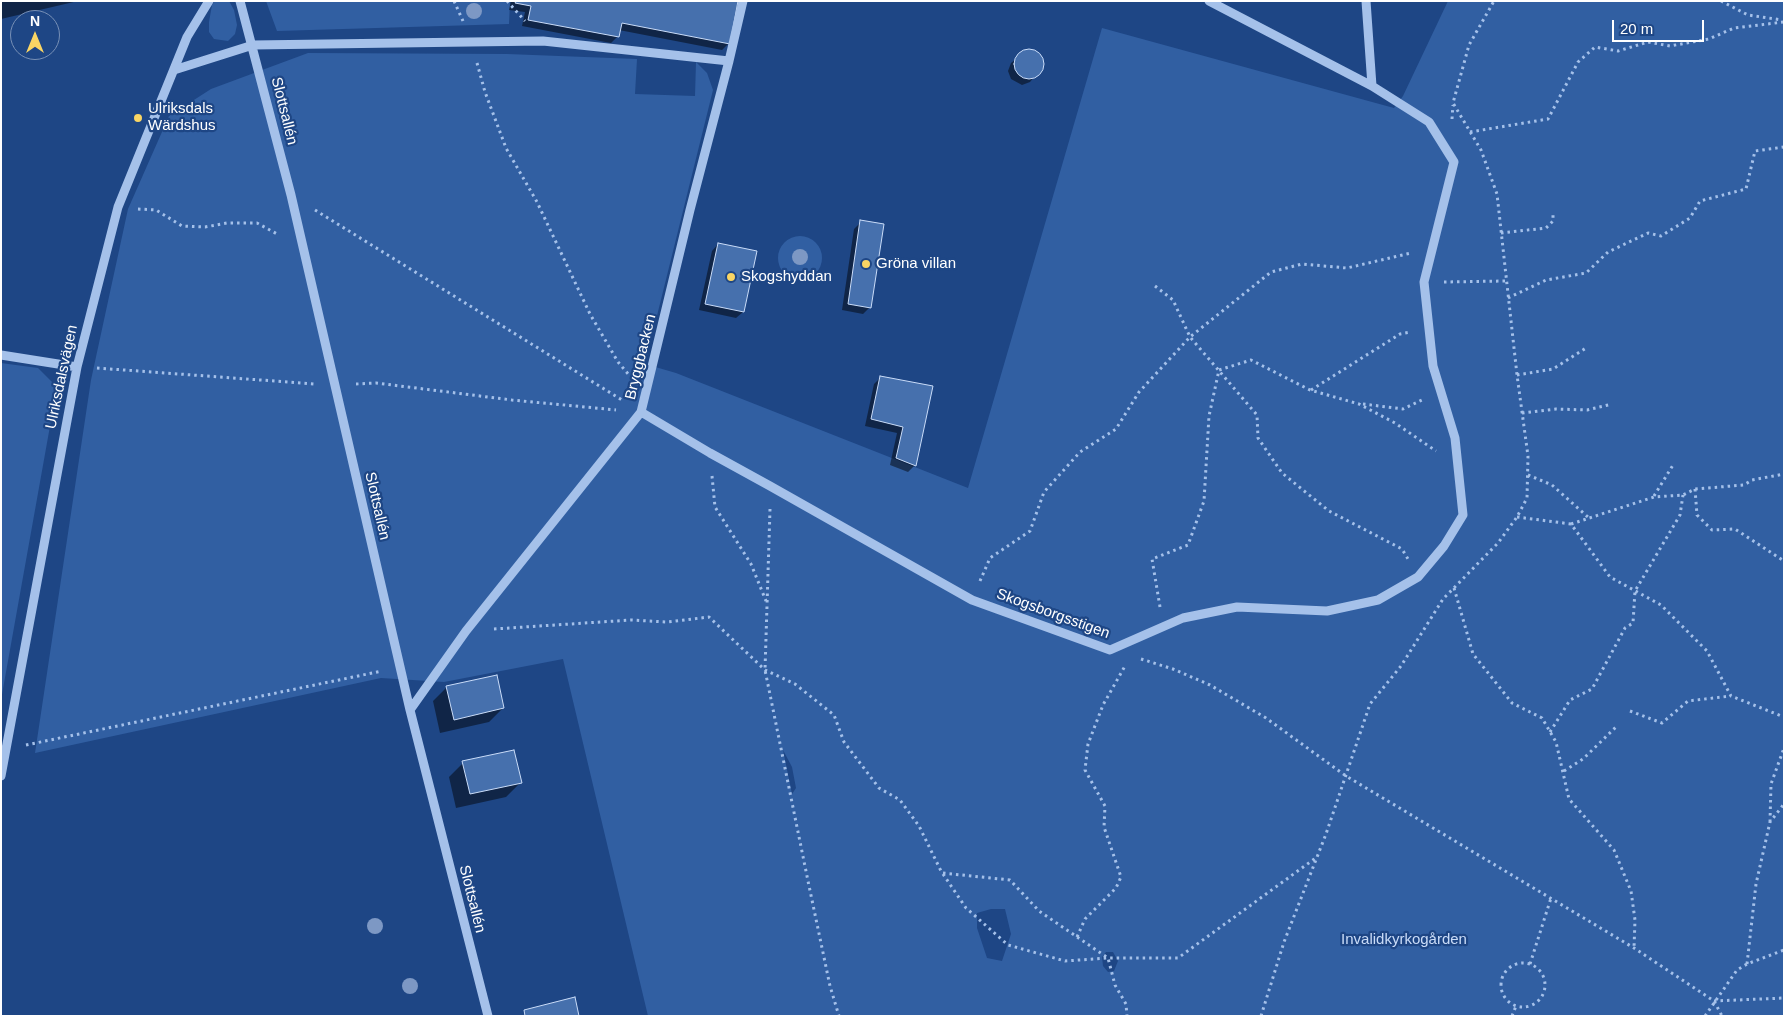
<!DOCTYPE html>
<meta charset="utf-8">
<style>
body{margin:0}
#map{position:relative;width:1785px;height:1017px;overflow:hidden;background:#1e4685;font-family:Helvetica,sans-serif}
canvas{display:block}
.frame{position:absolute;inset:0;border:2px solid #fff;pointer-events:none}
.north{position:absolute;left:10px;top:10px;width:50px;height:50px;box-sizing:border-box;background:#1e4685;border:1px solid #7890b6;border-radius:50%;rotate:0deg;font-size:14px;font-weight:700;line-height:20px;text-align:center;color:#fff}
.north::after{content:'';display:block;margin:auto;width:18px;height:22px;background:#f9d564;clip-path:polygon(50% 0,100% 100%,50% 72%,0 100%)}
.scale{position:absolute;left:1612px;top:20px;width:92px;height:22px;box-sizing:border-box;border:2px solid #fff;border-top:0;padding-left:6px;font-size:15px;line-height:18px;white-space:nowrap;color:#fff;-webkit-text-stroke:4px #1e4685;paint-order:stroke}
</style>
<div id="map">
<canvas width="1785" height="1017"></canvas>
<div class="frame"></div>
<div class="north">N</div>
<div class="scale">20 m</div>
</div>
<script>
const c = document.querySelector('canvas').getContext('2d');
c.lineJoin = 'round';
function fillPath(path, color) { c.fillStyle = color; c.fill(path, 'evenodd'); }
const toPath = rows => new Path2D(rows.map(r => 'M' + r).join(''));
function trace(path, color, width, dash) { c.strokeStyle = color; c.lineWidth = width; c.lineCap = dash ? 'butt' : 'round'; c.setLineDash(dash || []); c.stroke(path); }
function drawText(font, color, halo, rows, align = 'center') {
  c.font = font + ' Helvetica,sans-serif'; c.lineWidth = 4.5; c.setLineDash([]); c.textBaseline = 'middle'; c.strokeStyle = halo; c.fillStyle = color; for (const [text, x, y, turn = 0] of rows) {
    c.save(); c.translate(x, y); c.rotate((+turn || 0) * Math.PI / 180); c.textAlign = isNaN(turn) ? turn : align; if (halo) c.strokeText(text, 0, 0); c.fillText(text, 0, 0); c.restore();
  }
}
fillPath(toPath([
 [215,1,229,1,234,10,237,25,235,34,228,41,214,39,209,32,209,22,212,5],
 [266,1,510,1,509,24,277,31],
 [1448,1,1784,1,1784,1016,648,1016,563,659,444,682,381,678,35,753,91,380,128,209,169,116,211,89,308,53,507,54,637,59,635,94,695,96,696,62,707,73,713,90,645,364,676,373,968,488,1102,28,1394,108,1403,96],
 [783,750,792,767,796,788,792,794],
 [991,909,1005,909,1011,934,1002,961,987,958,977,928,977,913],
 [1106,952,1113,952,1118,961,1114,971,1108,972,1103,966,1102,957],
 '778 258a22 22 0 1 1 44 0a22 22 0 1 1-44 0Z',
 [1,363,38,368,57,387,1,700]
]), '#315fa2');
fillPath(toPath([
 [1,1,78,1,1,19],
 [511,1,737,1,729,43,722,50,619,30,618,36,611,43,522,26,525,12,509,10],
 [1026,51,1034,51,1041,57,1043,66,1030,82,1022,85,1011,79,1008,71,1011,63],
 [861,222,870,307,863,314,842,310,854,229],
 [718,244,743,312,736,318,699,310,712,251],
 [881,377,931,387,915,465,908,472,890,465,897,433,865,426,874,384],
 [447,687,503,708,489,722,440,733,433,701],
 [463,763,520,783,506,797,456,808,449,777]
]), '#0007');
const building = toPath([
 [516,1,738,1,730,44,627,24,622,23,619,37,528,20,531,6,515,3,516,1],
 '1014 64a15 15 0 1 1 30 0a15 15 0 1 1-30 0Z',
 [860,220,884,224,871,308,848,304,860,220],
 [718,243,757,251,744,312,705,304,718,243],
 [880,376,933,386,916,466,896,458,903,427,871,419,880,376],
 [497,675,504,708,454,720,446,686,497,675],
 [514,750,522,783,470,794,462,761,514,750],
 [575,997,579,1016,525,1016,524,1010,575,997]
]);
fillPath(building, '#4670ad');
trace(building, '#cadcf8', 1);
trace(toPath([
 [454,1,463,21],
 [507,1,525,21],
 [1721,1,1748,15,1782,20],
 [477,63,485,92,506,148,537,202,590,314,618,362,629,375],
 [1452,119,1453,105],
 [1470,132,1548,119,1578,62,1595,47,1618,51,1648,42,1670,46,1709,39,1734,28,1784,22],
 [138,209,156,210,182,226,205,227,227,223,257,223,279,235],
 [315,210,622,400],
 [1501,233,1546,228,1553,221,1553,215],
 [1444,282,1505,281],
 [1155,286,1173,300,1190,337,1257,415,1258,438,1282,473,1329,511,1402,549,1408,559],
 [1508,298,1546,280,1586,273,1608,252,1648,233,1661,236,1690,218,1700,201,1746,189,1755,151,1784,147],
 [97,368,315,384],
 [1517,375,1553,369,1586,348],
 [356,384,376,383,512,400,616,410],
 [1311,390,1400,334,1411,332],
 [1363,404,1403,409,1422,400],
 [1522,413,1556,409,1587,410,1612,404],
 [1528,475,1552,485,1589,518],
 [712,476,715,507,751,564,766,601],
 [1695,489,1697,515,1712,530,1735,529,1784,561],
 [1654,496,1673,465],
 [770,509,765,670,808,881,830,986,839,1016],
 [1517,517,1571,524,1610,577,1661,605,1707,651,1731,696,1784,717],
 [1571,524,1654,497,1683,495,1695,489,1744,485,1752,480,1784,474],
 [980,581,990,558,1030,531,1044,492,1080,452,1116,429,1139,392,1190,337,1271,272,1302,264,1347,268,1411,253],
 [1454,588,1473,654,1512,703,1542,718,1556,742,1569,799,1614,850,1631,891,1635,920,1634,948],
 [1160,607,1152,559,1188,545,1204,501,1209,416,1219,370,1251,360,1310,390,1359,404,1395,423,1436,451],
 [494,629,631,620,667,622,709,617,765,670,795,684,834,715,844,742,879,788,900,800,919,826,942,873,1010,880,1039,911,1108,958,1115,985,1126,1004,1127,1016],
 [1141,659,1173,669,1210,685,1266,718,1346,776,1634,948,1714,1001,1722,1016],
 [1630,711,1662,723,1688,701,1731,696],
 [1550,732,1570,700,1592,689,1625,628,1633,623,1635,591,1680,515,1683,495],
 [26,745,382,671],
 [1564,771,1583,759,1617,726],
 [1770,822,1771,784,1784,748],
 [943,874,966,908,1008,945,1065,961,1108,958,1178,958,1317,857],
 [1077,937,1085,919,1116,888,1121,877,1104,827,1105,806,1085,770,1088,744,1103,705,1125,666],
 '1501 985a22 22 0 1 1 44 0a22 22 0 1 1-44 0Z',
 [1530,964,1551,898],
 [1747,964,1756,884,1770,822,1784,804],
 [1714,1001,1784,998],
 [1261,1016,1284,942,1326,834,1370,704,1401,666,1443,599,1498,543,1517,517,1527,498,1528,456,1517,375,1497,194,1481,150,1453,103,1469,45,1494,1],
 [1512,1016,1516,1006],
 [1705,1016,1737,970,1747,964,1784,950]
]), '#a5c1ea', 3, [2.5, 4]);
trace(toPath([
 [240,1,291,195,410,710,488,1016],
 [1366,1,1372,86],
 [174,70,253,45,543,41,729,61],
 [1,355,77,367],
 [641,412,710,453,770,486,972,600,1110,650,1183,618,1237,607,1327,611,1378,600,1418,577,1444,546,1463,515,1455,438,1433,366,1424,282,1454,162,1429,122,1372,86,1209,1],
 [410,710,466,631,641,412,690,210,729,61,743,1],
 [1,776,77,367,118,207,187,37,209,1]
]), '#a5c1ea', 9);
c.fillStyle = '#7d98c4';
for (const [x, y] of [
 [474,11],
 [800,257],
 [375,926],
 [410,986]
]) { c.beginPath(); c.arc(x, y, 8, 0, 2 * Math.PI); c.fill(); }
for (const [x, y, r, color] of [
 [138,118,5,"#f9d564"],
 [866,264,5,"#f9d564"],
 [731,277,5,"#f9d564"]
]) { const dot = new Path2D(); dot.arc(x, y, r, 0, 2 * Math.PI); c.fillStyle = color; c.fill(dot); trace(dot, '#1e4685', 2); }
drawText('15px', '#fff', '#1e4685', [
 ["Ulriksdals",148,109],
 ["Wärdshus",148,126],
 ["Gröna villan",876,264],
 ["Skogshyddan",741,277]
], 'left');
drawText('15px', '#fff', '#1e4685', [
 ["Slottsallén",284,111,76],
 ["Bryggbacken",641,357,-76],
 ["Ulriksdalsvägen",62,377,-78],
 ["Slottsallén",377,506,77],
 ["Skogsborgsstigen",1053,614,20],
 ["Slottsallén",472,899,76]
]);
drawText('15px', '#cadcf8', '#1e4685', [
 ["Invalidkyrkogården",1404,940]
]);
</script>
